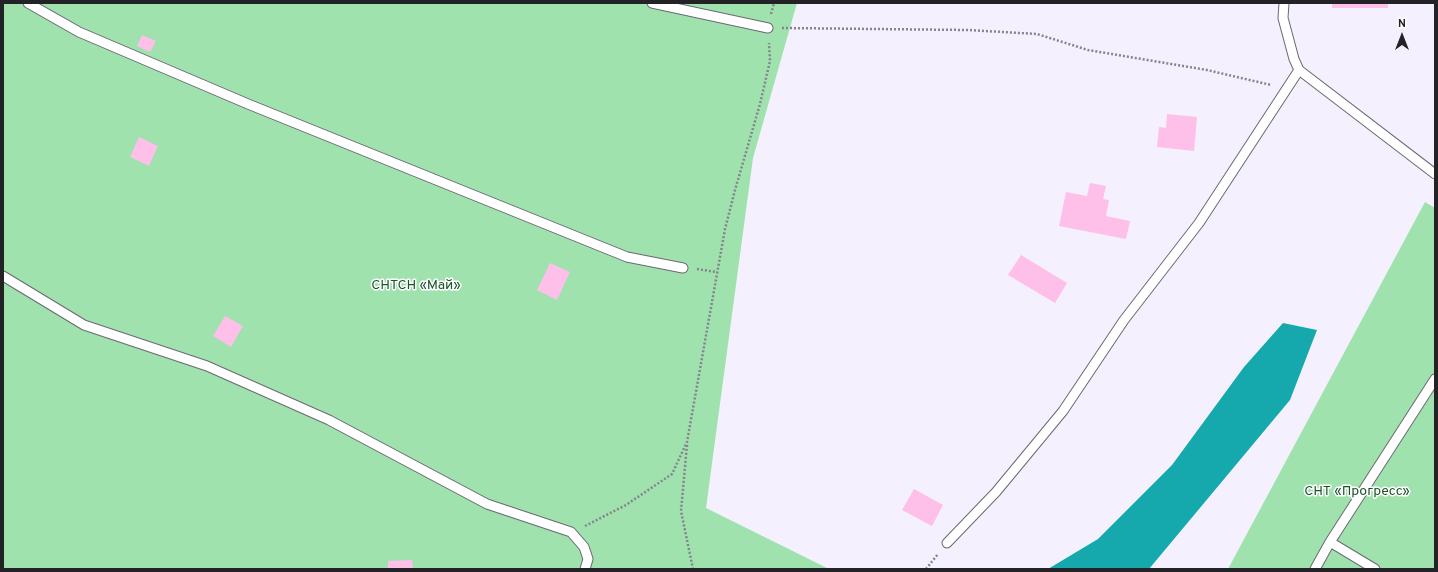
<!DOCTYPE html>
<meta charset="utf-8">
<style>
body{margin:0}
#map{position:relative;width:1438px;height:572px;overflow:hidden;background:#f4f0fe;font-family:Overpass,sans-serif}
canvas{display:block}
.frame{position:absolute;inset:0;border:4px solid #232227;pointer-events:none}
.north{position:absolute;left:1382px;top:16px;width:40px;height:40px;-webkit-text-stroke:3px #fff;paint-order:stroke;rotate:0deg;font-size:11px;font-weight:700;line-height:16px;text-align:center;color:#232227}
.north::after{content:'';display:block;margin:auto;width:14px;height:18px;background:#232227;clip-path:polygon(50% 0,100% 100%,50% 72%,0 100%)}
</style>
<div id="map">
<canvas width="1438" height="572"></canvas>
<div class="frame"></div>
<div class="north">N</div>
</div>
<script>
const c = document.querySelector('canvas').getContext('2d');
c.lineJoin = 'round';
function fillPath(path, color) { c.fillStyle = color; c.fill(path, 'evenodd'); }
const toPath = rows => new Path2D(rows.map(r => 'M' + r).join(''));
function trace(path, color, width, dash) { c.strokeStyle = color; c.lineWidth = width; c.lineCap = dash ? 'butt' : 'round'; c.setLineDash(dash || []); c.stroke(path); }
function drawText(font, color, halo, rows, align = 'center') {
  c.font = font + ' Overpass,sans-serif'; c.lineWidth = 3; c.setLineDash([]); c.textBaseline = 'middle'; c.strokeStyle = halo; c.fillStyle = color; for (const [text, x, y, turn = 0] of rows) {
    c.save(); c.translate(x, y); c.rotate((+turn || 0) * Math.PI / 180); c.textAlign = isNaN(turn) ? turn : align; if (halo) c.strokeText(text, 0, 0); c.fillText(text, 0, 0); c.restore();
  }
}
fillPath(toPath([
 [3,3,797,3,753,158,706,508,829,569,3,569],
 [1425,202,1435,208,1435,569,1228,569]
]), '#9fe2ae');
fillPath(toPath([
 [1283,323,1317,330,1290,400,1149,569,1048,569,1098,539,1172,465,1244,367]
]), '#15a9ae');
fillPath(toPath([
 [1332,3,1388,3,1388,8,1332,8],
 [142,35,156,41,150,52,137,46],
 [1167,114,1197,117,1194,151,1157,147,1159,127,1166,128],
 [139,137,158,146,149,166,130,157],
 [1090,183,1106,186,1103,199,1109,200,1106,216,1130,221,1126,239,1059,226,1066,192,1087,196],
 [1021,255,1067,283,1055,303,1008,275],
 [550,263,570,272,557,300,537,290],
 [225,316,243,326,231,347,213,336],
 [914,489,943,505,932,526,902,510],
 [412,560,413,569,388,569,388,561]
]), '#febfe8');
const service = toPath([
 [28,3,79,32,248,104,627,257,683,268],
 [652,3,768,28],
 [1284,3,1283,18,1294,59,1299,70,1435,174],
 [3,276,84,325,207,366,329,420,487,504,571,532,584,547,588,559,585,569],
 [1330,542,1375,569],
 [947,543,996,492,1063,411,1124,320,1199,223,1299,70],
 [1315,569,1330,542,1435,379]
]);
trace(service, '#6b6873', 11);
trace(toPath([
 [771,14,774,3],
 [782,28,968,30,1037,34,1088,50,1207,70,1271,85],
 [697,269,716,272],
 [687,445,681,511,693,569],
 [585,526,626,505,672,474,687,442,725,229,735,190,760,104,770,61,769,43],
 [926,569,938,554]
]), '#86838d', 2.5, [2, 2]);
trace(service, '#fff', 9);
drawText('14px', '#1d532d', '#fff', [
 ["СНТСН «Май»",416,286],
 ["СНТ «Прогресс»",1357,492]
]);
</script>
